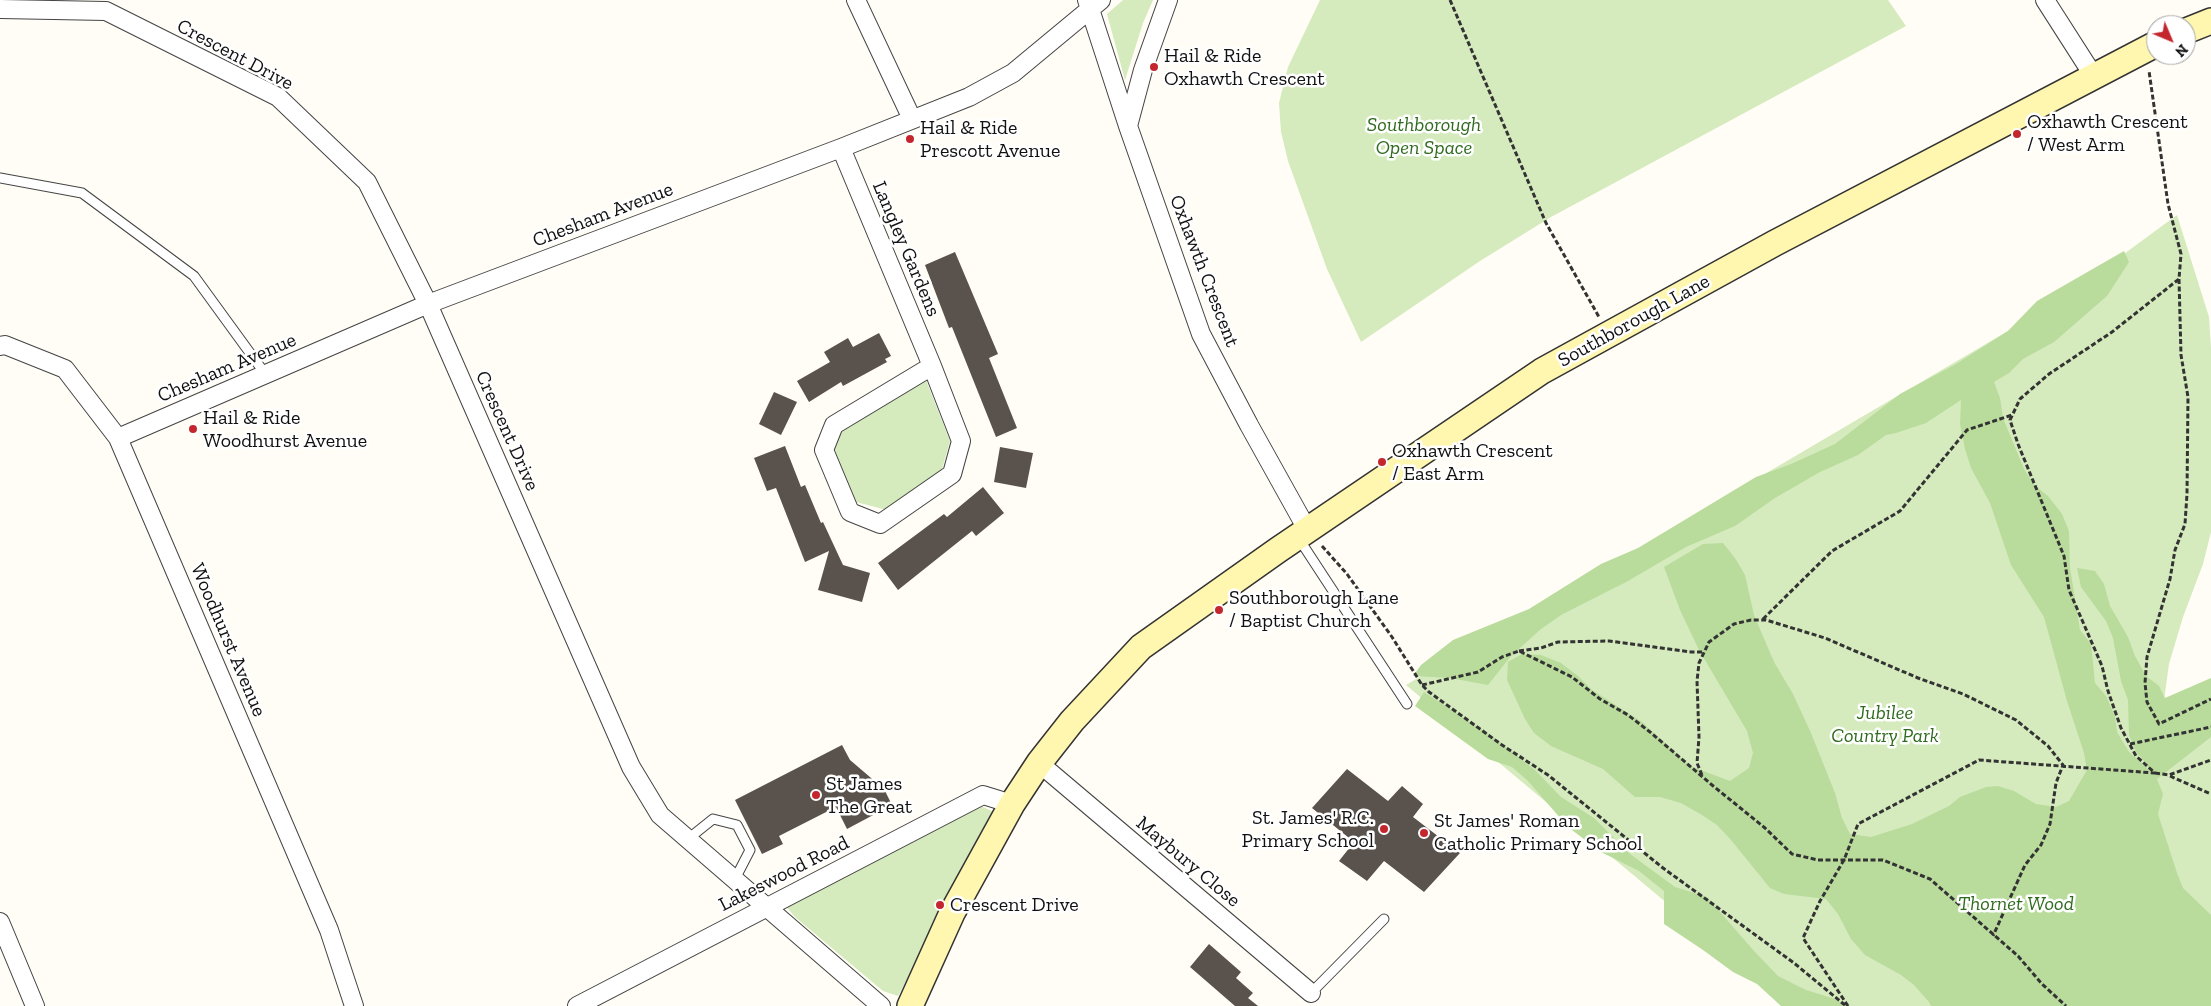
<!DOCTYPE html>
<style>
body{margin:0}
#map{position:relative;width:2211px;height:1006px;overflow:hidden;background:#fffdf5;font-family:"Zilla Slab",serif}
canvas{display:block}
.north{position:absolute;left:2146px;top:15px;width:50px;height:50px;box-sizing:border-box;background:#fff;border:1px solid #a0a0a0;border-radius:50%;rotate:135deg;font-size:14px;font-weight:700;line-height:20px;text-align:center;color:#111}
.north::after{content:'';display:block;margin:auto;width:18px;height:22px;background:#c4262e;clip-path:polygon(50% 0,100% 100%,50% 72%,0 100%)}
</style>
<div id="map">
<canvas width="2211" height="1006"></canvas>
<div class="north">N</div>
</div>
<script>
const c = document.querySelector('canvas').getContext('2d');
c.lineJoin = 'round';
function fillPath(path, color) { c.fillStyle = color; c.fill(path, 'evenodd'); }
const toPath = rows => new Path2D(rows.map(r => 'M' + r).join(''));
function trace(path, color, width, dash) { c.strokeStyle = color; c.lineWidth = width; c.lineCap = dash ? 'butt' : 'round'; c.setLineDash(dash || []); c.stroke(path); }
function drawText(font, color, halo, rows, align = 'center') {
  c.font = font + ' "Zilla Slab",serif'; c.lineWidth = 5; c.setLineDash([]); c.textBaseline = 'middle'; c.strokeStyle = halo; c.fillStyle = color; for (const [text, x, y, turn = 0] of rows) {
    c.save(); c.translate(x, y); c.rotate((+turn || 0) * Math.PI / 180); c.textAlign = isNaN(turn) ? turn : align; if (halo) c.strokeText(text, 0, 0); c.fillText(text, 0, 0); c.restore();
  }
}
fillPath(toPath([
 [1123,0,1153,0,1143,23,1125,80,1107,14],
 [1320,0,1888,0,1906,26,1551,217,1480,261,1361,342,1327,269,1288,161,1281,132,1279,103,1288,67],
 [2177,215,2209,317,2211,348,2211,532,2203,564,2183,617,2169,664,2161,722,2211,697,2211,1006,1790,1006,1406,685,2064,298],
 [926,380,950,441,942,469,887,510,856,502,833,447,844,426],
 [981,806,996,813,898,996,883,991,795,917,784,904]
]), '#d5ebbd');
fillPath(toPath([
 [2124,251,2129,262,2107,296,2054,342,2023,359,2009,373,1994,382,2000,398,2003,418,2024,469,2034,485,2048,496,2062,514,2069,531,2070,568,2080,630,2091,644,2095,683,2106,696,2115,716,2117,732,2129,752,2148,769,2147,764,2136,752,2129,735,2128,700,2121,681,2113,638,2106,621,2081,587,2077,568,2095,571,2104,584,2110,606,2128,637,2135,656,2146,676,2159,686,2165,698,2211,678,2211,737,2157,779,2163,794,2158,814,2177,873,2183,888,2211,915,2211,1006,1931,1006,1929,1002,1914,985,1901,975,1865,955,1851,939,1838,914,1826,899,1784,894,1770,888,1731,840,1717,825,1702,815,1681,803,1660,797,1635,797,1603,769,1551,746,1534,733,1525,719,1507,680,1508,662,1522,654,1541,655,1561,663,1578,676,1592,690,1642,722,1690,766,1730,781,1749,768,1753,753,1747,731,1699,650,1680,610,1664,567,1703,544,1723,543,1735,558,1745,575,1754,615,1774,662,1793,694,1811,733,1835,793,1842,818,1850,834,1871,837,1912,824,1949,806,1960,797,1986,787,1998,786,2014,791,2036,804,2056,807,2069,801,2087,770,2084,753,2067,701,2044,617,2011,565,1990,503,1971,468,1965,449,1960,424,1961,400,1926,423,1896,433,1886,435,1858,455,1820,472,1775,498,1735,526,1686,547,1628,581,1561,615,1541,629,1511,656,1488,685,1450,678,1413,676,1421,665,1453,640,1529,609,1601,564,1638,548,1756,477,1791,464,1835,444,1900,394,1956,364,2008,331,2037,301],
 [1424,692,1492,736,1535,770,1561,797,1594,818,1630,854,1675,887,1707,897,1754,951,1778,976,1806,990,1832,998,1849,1006,1781,1006,1757,984,1733,972,1703,950,1664,924,1664,891,1639,871,1601,852,1568,827,1528,781,1512,767,1488,759,1415,706]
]), '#b9dc9c');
fillPath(toPath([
 [955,252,998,354,989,358,1017,428,996,437,952,327,949,328,925,265],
 [879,333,891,356,885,359,887,362,843,386,841,382,809,402,797,381,830,362,824,352,848,338,853,347],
 [774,392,797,402,781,435,759,424],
 [785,446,801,487,805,485,821,523,823,522,843,565,870,573,862,602,818,590,829,551,805,562,776,488,767,491,754,458],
 [1000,447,1033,453,1026,488,994,482],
 [983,487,1004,513,976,536,972,531,898,590,878,563,944,514,947,517],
 [842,745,850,760,884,789,892,805,847,829,836,807,779,836,783,844,762,854,735,800],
 [1347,769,1388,801,1402,786,1423,804,1413,817,1460,853,1424,892,1384,861,1367,881,1339,861,1354,842,1312,808],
 [1209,944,1241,972,1236,978,1253,993,1248,998,1258,1006,1235,1006,1190,967]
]), '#5a524d');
const lane = toPath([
 [0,178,82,193,194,276,266,375],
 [1299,539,1407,704],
 [688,839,713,819,737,825,750,850,735,879],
 [1311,993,1384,919]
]);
const street = toPath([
 [856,0,912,119],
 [1087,0,1128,126,1201,334,1249,425,1308,531],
 [2045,0,2093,75],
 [0,9,106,11,278,97,367,182,428,304,631,767,660,815,881,1006],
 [1128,126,1143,70,1168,0],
 [841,148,932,366,961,441,952,474,880,524,850,512,824,450,834,425,932,366],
 [0,346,5,345,65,369,118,438,329,930,354,1006],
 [118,438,428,304,841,148,969,97,1013,73,1101,0],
 [1039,763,1311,993],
 [0,922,35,1006],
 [577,1006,983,795,1012,804]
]);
const secondary = toPath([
 [2186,31,2211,21],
 [910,1006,952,913,1012,804,1039,763,1072,721,1141,647,1278,550,1542,371,1775,243,2156,44]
]);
trace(lane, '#444', 11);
trace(street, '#444', 20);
trace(secondary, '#333', 28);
trace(toPath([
 [1450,0,1546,223,1599,317],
 [2179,279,2181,355,2188,397,2187,494,2185,524,2175,550,2170,579,2147,657,2145,683,2147,702,2159,724,2211,699],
 [1322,546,1347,574,1392,637,1422,685,1429,692,1502,745,1548,775,1663,868,1794,963,1846,1006],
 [1763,619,1832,551,1900,511,1967,430,2012,415],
 [1519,651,1541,648,1558,642,1609,641,1691,652,1703,652],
 [1422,685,1478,672,1502,657,1519,651,1572,677,1600,699,1628,715,1650,732,1712,785,1765,828,1792,854,1818,860,1883,860,1930,879,2018,956,2042,984,2066,1006],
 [2130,744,2211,727],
 [2155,773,2169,775,2211,760],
 [1702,775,1697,763,1699,737,1697,681,1699,663,1709,642,1734,624,1751,620,1766,620,1825,638,1918,678,1963,694,2016,720,2048,746,2063,765,2056,783,2050,824,2041,845,2025,865,1993,936],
 [2170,776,2211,794],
 [1848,1006,1803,938,1820,901,1844,860,1858,824,1979,760,2155,773,2136,756,2121,728,2108,691,2102,666,2069,590,2064,556,2018,444,2010,420,2020,399,2049,374,2112,332,2179,279,2181,254,2168,204,2149,71]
]), '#333', 3, [5, 2.5]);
trace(lane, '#fff', 9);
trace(street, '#fff', 18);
trace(secondary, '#fff6b0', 25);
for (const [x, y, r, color] of [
 [1154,67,5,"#c4262e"],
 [2017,134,5,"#c4262e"],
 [910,139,5,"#c4262e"],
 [193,429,5,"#c4262e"],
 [1382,462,5,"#c4262e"],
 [1219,610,5,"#c4262e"],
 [816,795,5,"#c4262e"],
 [1384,829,5,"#c4262e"],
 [1424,833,5,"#c4262e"],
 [940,905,5,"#c4262e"]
]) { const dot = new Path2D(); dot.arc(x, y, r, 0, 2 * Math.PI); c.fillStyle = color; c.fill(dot); trace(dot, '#fff', 2); }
drawText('20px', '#111', '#fff', [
 ["Crescent Drive",235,55,28],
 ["Chesham Avenue",603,215,-21],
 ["Langley Gardens",906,249,67],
 ["Oxhawth Crescent",1204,271,69],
 ["Southborough Lane",1634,321,-29],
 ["Chesham Avenue",227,368,-23],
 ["Crescent Drive",507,431,66],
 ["Woodhurst Avenue",228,640,67],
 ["Maybury Close",1188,862,40],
 ["Lakeswood Road",784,874,-27]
]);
drawText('20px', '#111', '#fff', [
 ["Hail & Ride",1164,56],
 ["Oxhawth Crescent",1164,79],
 ["Oxhawth Crescent",2027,122],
 ["/ West Arm",2027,145],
 ["Hail & Ride",920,128],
 ["Prescott Avenue",920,151],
 ["Hail & Ride",203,418],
 ["Woodhurst Avenue",203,441],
 ["Oxhawth Crescent",1392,451],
 ["/ East Arm",1392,474],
 ["Southborough Lane",1229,598],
 ["/ Baptist Church",1229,621],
 ["St James",826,784],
 ["The Great",826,807],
 ["St. James' R.C.",1374,818,"right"],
 ["Primary School",1374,841,"right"],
 ["St James' Roman",1434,821],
 ["Catholic Primary School",1434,844],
 ["Crescent Drive",950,905]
], 'left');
drawText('italic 20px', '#2f6b1f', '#fff', [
 ["Southborough",1424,125],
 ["Open Space",1424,148],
 ["Jubilee",1885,713],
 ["Country Park",1885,736],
 ["Thornet Wood",2016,904]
]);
</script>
